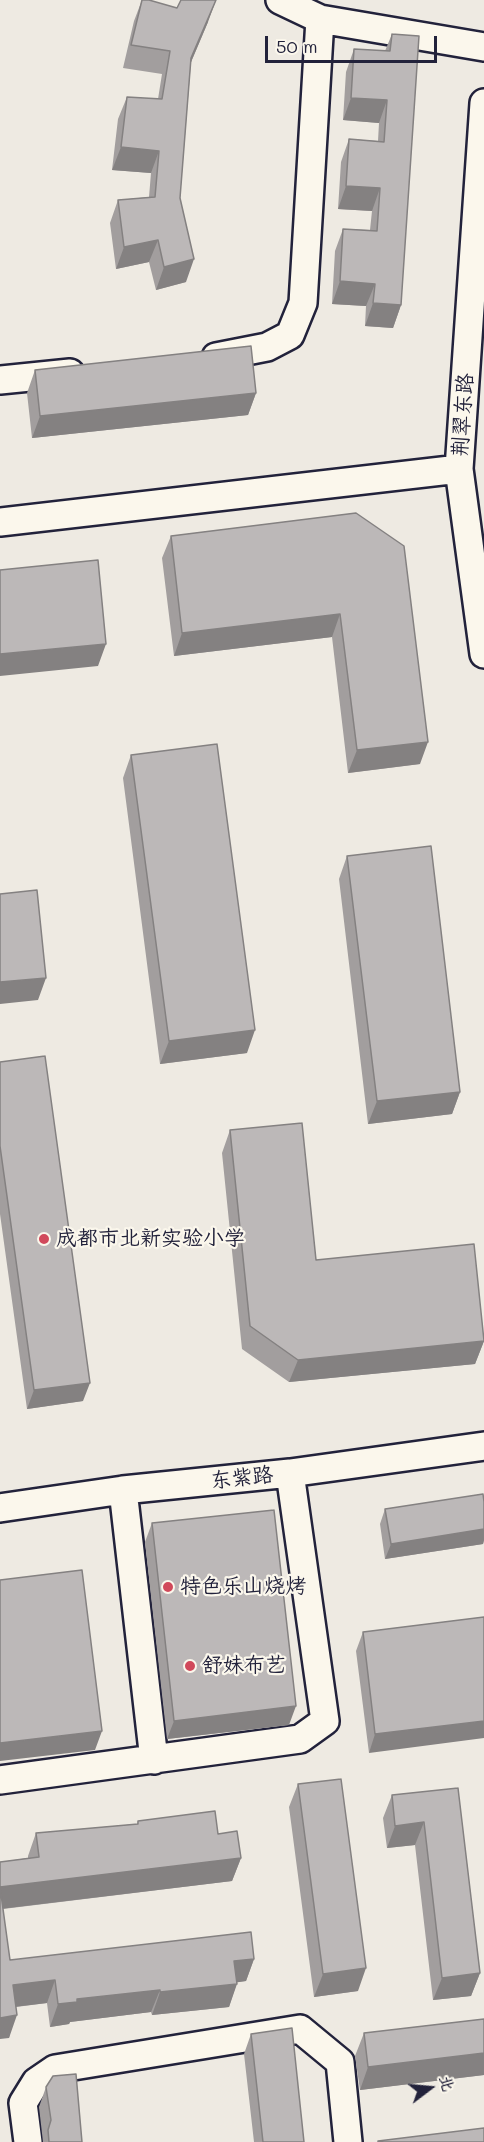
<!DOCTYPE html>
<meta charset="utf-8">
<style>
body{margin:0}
#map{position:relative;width:484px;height:2142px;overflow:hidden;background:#eeeae2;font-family:Mali,"LXGW WenKai TC",sans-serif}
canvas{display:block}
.north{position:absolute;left:400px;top:2058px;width:60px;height:60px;-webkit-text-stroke:4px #fbf7ec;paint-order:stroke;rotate:74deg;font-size:16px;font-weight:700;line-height:24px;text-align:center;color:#22223b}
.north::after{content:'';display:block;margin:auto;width:21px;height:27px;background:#22223b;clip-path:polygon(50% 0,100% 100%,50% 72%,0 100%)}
.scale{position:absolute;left:265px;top:36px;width:172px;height:27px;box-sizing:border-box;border:3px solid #22223b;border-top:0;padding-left:8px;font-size:18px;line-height:21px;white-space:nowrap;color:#22223b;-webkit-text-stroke:4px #fbf7ec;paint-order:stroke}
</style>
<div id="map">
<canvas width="484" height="2142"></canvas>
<div class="north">北</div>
<div class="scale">50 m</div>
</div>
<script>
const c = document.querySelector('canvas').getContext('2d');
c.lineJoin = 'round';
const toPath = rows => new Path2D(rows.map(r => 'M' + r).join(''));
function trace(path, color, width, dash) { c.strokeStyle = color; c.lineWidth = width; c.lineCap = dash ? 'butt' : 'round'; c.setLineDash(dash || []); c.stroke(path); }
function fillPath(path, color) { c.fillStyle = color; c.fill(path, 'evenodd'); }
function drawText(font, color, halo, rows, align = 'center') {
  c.font = font + ' Mali,"LXGW WenKai TC",sans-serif'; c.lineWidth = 4.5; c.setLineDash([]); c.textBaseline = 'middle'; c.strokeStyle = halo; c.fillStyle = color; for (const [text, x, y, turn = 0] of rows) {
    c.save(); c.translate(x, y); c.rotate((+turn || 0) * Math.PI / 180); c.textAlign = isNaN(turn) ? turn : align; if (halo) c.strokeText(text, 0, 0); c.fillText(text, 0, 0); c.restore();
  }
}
const minor = toPath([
 [280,0,320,19,484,47],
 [484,103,459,469,484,654],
 [216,357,267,347,290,335,303,303,320,19],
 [0,380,70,373],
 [0,522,459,469],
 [123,1490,154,1760],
 [0,1508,123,1490,290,1473,484,1446],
 [0,1780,300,1739,325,1721,290,1473],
 [28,2142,23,2103,36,2082,55,2069,300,2029,340,2062,348,2142]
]);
trace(minor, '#22223b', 32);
trace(minor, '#fbf7ec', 27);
fillPath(toPath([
 [142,0,208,22,191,62,180,198,186,282,156,290,149,262,116,269,110,223,118,200,149,197,151,173,112,170,118,119,127,97,158,99,162,74,123,68,134,21],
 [392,34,401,305,393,328,365,326,366,306,332,304,335,251,343,229,370,230,372,211,338,209,341,162,349,139,378,141,379,123,343,120,346,72,354,49,385,51],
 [35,370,256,393,248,415,32,438,27,393],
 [356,513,420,764,348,773,332,637,174,656,162,558,171,536],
 [131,755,247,1053,160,1064,123,778],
 [347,856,460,1092,452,1114,368,1124,339,879],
 [0,1062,83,1401,27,1409,0,1214],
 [230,1130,316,1260,484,1341,475,1364,289,1382,242,1349,222,1153],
 [484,1502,484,1540,483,1544,385,1559,380,1524,385,1509],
 [152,1523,289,1725,167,1739,145,1542],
 [484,1617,369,1753,356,1651,363,1632],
 [298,1784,358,1991,314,1997,289,1807],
 [458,1788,480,1973,471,1996,433,2000,415,1845,387,1848,383,1818,392,1795],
 [138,1821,218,1834,241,1858,232,1881,3,1909,10,1960,254,1959,246,1981,237,1982,229,2007,152,2015,151,2012,70,2022,69,2024,50,2027,47,2003,16,2007,9,2038,0,1862,28,1858,28,1856,36,1833,137,1824],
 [484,2019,484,2075,360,2090,355,2056,364,2033],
 [251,2034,304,2142,254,2142,244,2054],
 [46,2087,82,2142,43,2142,39,2107]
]), '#a29e9e');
fillPath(toPath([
 [216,0,208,22,183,81,191,58],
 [351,98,387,100,379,123,343,120],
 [121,147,159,151,151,173,112,170],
 [346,186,380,188,372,211,338,209],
 [158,240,149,262,116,269,124,247],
 [194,259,186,282,156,290,164,267],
 [340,281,375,284,366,306,332,304],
 [373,303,401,305,393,328,365,326],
 [256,393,248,415,32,438,40,416],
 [340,614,332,637,174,656,182,633],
 [106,644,98,666,0,676,0,654],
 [428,742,420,764,348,773,357,750],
 [46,978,38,1000,0,1004,0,982],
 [255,1030,247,1053,160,1064,169,1041],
 [460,1092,452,1114,368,1124,377,1101],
 [484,1341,475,1364,289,1382,298,1360],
 [90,1383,83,1401,27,1409,34,1390],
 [484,1529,484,1540,483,1544,385,1559,391,1544],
 [296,1706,289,1725,167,1739,174,1721],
 [484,1721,484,1738,369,1753,375,1734],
 [102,1731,95,1750,0,1761,0,1743],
 [424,1822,415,1845,387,1848,395,1826],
 [241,1858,232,1881,0,1909,0,1887],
 [254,1959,246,1981,226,1984,234,1961],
 [366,1968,358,1991,314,1997,323,1974],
 [480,1973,471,1996,433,2000,442,1978],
 [55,1980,47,2003,5,2008,13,1985],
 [237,1984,229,2007,152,2015,160,1992],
 [160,1990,151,2012,70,2022,69,2024,50,2027,58,2004,77,1999],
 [17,2015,9,2038,0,2039,0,2018],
 [484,2053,484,2075,360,2090,368,2067]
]), '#848181');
const building = toPath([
 [142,0,149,0,177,8,181,0,216,0,191,58,180,198,194,259,164,267,158,240,124,247,118,200,155,197,159,151,121,147,127,97,162,99,170,51,131,45,142,0],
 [392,34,419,36,401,305,373,303,375,284,340,281,343,229,377,231,380,188,346,186,349,139,384,142,387,100,351,98,354,49,390,51,392,34],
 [251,346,256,393,40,416,35,370,251,346],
 [356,513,404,546,428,742,357,750,340,614,182,633,171,536,356,513],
 [98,560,106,644,0,654,0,570,98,560],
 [217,744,255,1030,169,1041,131,755,217,744],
 [431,846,460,1092,377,1101,347,856,431,846],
 [37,890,46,978,0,982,0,894,37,890],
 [45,1056,90,1383,34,1390,0,1146,0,1062,45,1056],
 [302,1123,316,1260,474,1244,484,1341,298,1360,250,1326,230,1130,302,1123],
 [483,1494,484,1502,484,1529,391,1544,385,1509,483,1494],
 [274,1510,296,1706,174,1721,152,1523,274,1510],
 [82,1570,102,1731,0,1743,0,1580,82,1570],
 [484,1617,484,1721,375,1734,363,1632,484,1617],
 [341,1779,366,1968,323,1974,298,1784,341,1779],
 [458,1788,480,1973,442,1978,424,1822,395,1826,392,1795,458,1788],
 [215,1811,218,1834,237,1831,241,1858,0,1887,10,1960,251,1932,254,1959,234,1961,237,1984,160,1992,160,1990,77,1999,77,2002,58,2004,55,1980,13,1985,17,2015,0,2018,0,1862,39,1857,36,1833,138,1824,138,1821,215,1811],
 [484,2019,484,2053,368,2067,364,2033,484,2019],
 [292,2028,304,2142,263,2142,251,2034,292,2028],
 [76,2074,82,2142,49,2142,48,2130,51,2120,46,2087,53,2076,76,2074],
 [484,2128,484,2142,378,2142,378,2141,484,2128]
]);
fillPath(building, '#bcb8b8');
trace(building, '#848181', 1.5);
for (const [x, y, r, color] of [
 [44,1239,6,"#d1495b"],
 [168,1587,6,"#d1495b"],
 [190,1666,6,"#d1495b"]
]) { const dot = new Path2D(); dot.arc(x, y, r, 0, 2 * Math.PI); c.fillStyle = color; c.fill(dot); trace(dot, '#fbf7ec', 2); }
drawText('21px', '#22223b', '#fbf7ec', [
 ["荆翠东路",463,415,-86],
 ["东紫路",242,1478,-6]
]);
drawText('21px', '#22223b', '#fbf7ec', [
 ["成都市北新实验小学",56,1239],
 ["特色乐山烧烤",180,1587],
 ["舒妹布艺",202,1666]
], 'left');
</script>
